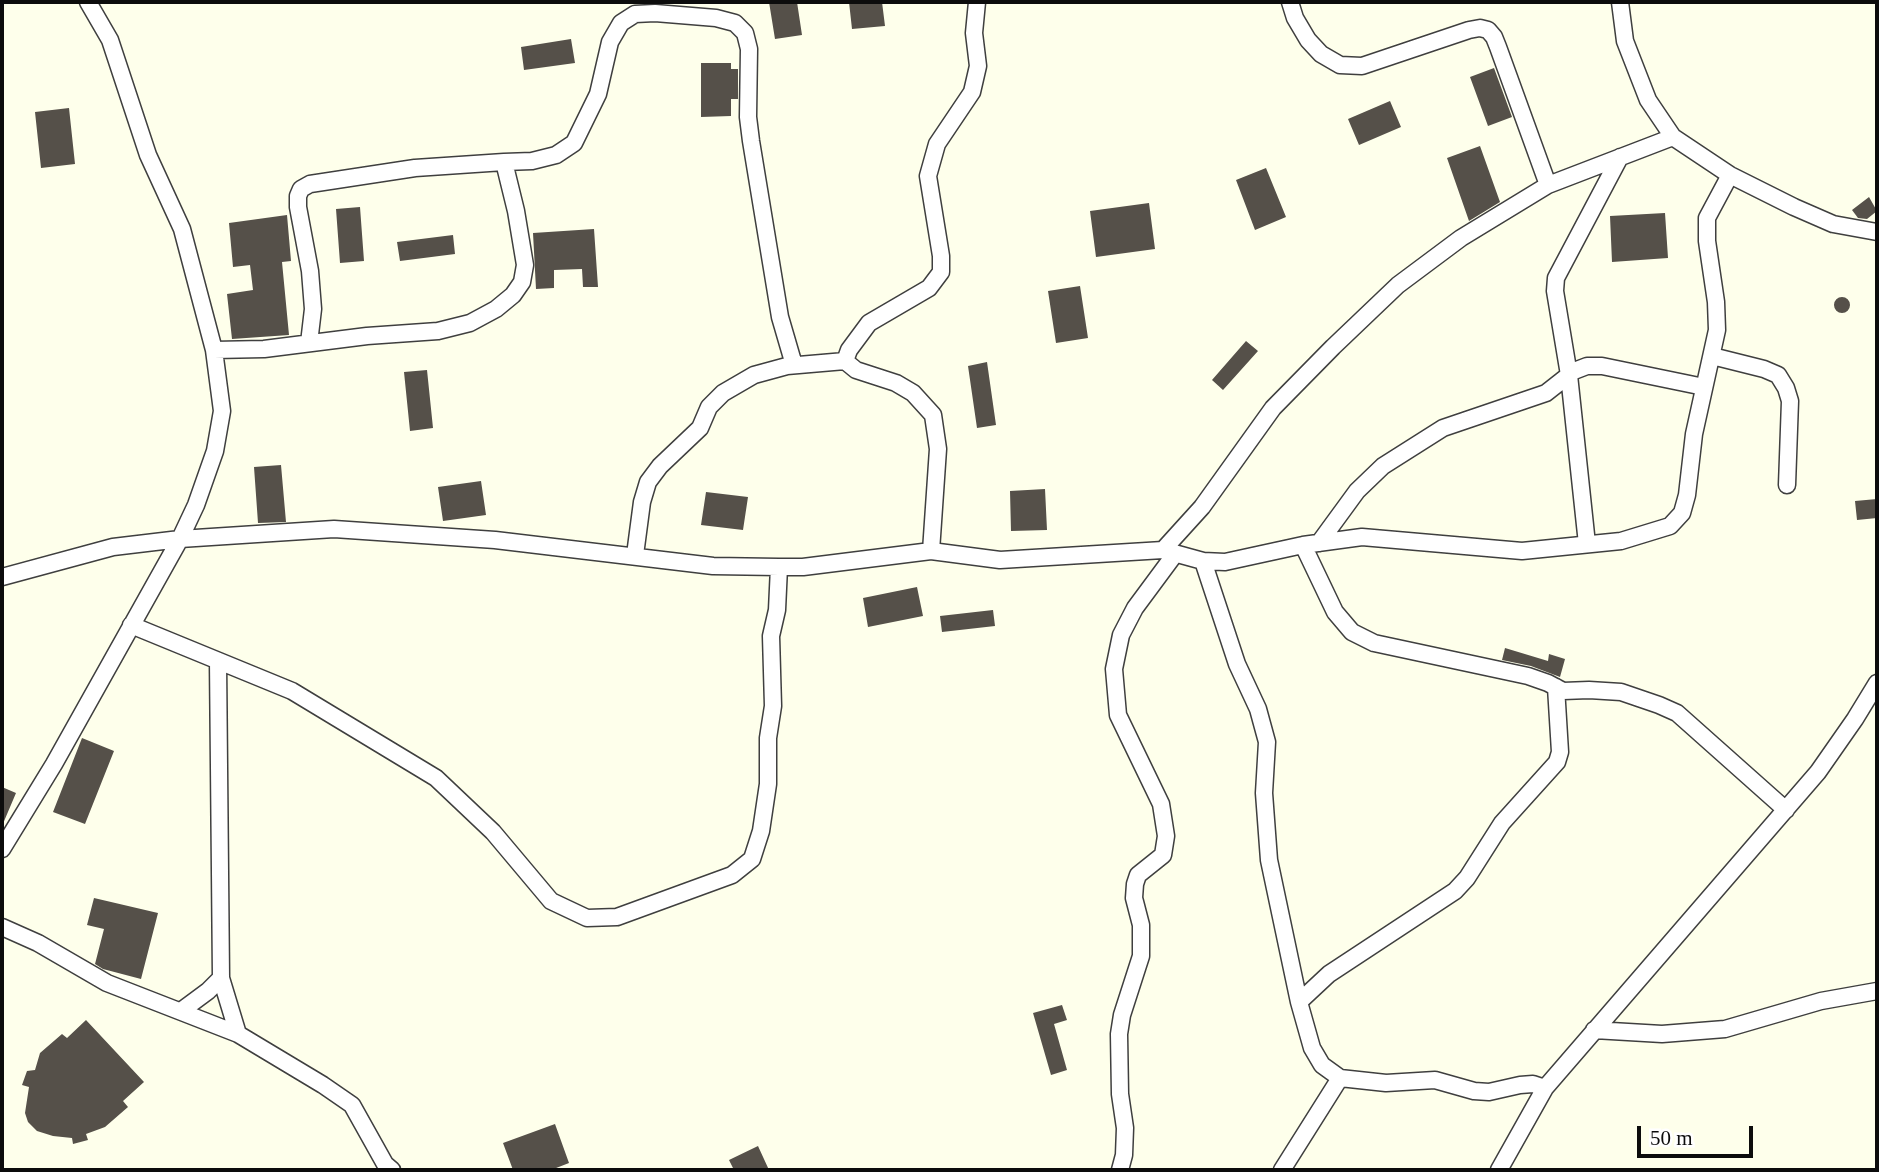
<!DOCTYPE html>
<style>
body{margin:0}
#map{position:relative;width:1879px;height:1172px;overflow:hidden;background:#feffeb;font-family:Georgia,serif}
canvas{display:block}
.frame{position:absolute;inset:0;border:4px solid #0c0c0c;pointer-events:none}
.scale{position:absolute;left:1637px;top:1126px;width:116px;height:32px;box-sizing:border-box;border:4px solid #0c0c0c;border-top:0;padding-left:9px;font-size:21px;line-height:24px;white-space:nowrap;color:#0c0c0c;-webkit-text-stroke:5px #fff;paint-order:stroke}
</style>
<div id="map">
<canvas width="1879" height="1172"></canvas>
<div class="frame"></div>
<div class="scale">50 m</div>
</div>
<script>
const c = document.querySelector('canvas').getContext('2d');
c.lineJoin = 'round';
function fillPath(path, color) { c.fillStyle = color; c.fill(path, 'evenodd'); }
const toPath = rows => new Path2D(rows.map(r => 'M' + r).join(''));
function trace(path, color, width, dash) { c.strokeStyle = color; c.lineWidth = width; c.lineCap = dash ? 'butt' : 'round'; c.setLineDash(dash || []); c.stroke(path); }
fillPath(toPath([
 [769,2,797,2,802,35,775,39],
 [849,2,882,2,885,26,852,29],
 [571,39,575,63,524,70,521,47],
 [701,63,731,63,731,69,738,69,738,99,731,99,731,116,701,117],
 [1494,68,1512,117,1488,126,1470,77],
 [1390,101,1401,127,1359,145,1348,119],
 [69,108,75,164,41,168,35,112],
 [1480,146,1500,202,1469,221,1447,158],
 [1266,168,1286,217,1255,230,1236,180],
 [1869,197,1877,211,1867,219,1858,218,1852,210],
 [1149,203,1155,249,1096,257,1090,211],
 [360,207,364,261,340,263,336,209],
 [1665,213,1668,258,1612,262,1610,216],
 [287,215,291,261,282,262,289,335,232,339,227,294,253,290,250,265,233,267,229,223],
 [594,229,598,287,583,287,582,269,554,270,554,288,536,289,533,233],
 [453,235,455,254,400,261,397,242],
 [1080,286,1088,338,1056,343,1048,291],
 '1834 305a8 8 0 1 1 16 0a8 8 0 1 1-16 0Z',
 [1246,341,1258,351,1223,390,1212,380],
 [987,362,996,425,977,428,968,366],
 [427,370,433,428,410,431,404,372],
 [281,465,286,522,258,523,254,467],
 [481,481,486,515,443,521,438,487],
 [1045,489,1047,530,1011,531,1010,491],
 [706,492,748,497,743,530,701,525],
 [1877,499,1877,518,1857,520,1855,501],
 [917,587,923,616,868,627,863,598],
 [993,610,995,626,942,632,940,616],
 [1505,648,1548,661,1549,654,1565,659,1560,677,1531,666,1502,660],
 [82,738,114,751,85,824,53,812],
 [2,787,16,793,2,826],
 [94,898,158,913,141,979,103,969,95,964,104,929,87,925],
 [1062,1005,1067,1020,1054,1024,1067,1070,1051,1075,1033,1013],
 [86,1020,144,1082,123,1101,128,1107,105,1127,86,1134,88,1140,73,1144,72,1138,53,1136,37,1131,28,1122,25,1113,29,1087,22,1085,27,1071,35,1070,40,1053,62,1034,67,1038],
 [555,1124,569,1163,551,1170,513,1170,503,1143],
 [758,1146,769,1170,734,1170,729,1160]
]), '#555049');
const street = toPath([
 [1290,2,1295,18,1308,40,1321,54,1340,65,1362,66,1469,30,1480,28,1488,30,1494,37,1498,47,1548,185],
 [1620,2,1625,41,1648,100,1673,137,1730,175,1794,207,1833,224,1877,232],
 [309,343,313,309,310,271,298,207,298,196,301,189,310,184,415,168,504,162],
 [214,350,264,349,367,336,438,331,470,323,496,309,513,295,522,282,525,265,516,211,504,162,532,161,556,155,574,143,598,94,610,42,621,23,635,14,655,13,716,18,735,23,745,33,749,49,748,117,751,141,780,317,794,365],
 [1712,356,1764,369,1778,375,1786,388,1790,401,1787,485],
 [1319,543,1357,491,1383,466,1443,428,1546,393,1574,371,1587,366,1602,366,1704,387],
 [1587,544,1569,375,1555,291,1556,278,1620,157],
 [1303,545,1335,612,1352,632,1374,643,1528,676,1548,683,1563,691,1589,690,1621,692,1659,705,1677,713,1786,810],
 [1163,550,1203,561,1225,562,1303,545,1362,537,1522,551,1621,541,1670,526,1682,513,1687,495,1694,434,1717,330,1716,302,1707,241,1707,218,1730,175],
 [931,551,938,449,933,415,913,393,896,383,856,370,845,361,849,350,869,323,929,288,941,272,941,256,928,176,937,144,972,92,978,66,974,33,977,2],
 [635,555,642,502,648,482,660,466,700,428,709,407,723,393,754,375,787,366,845,361],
 [1203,561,1237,664,1258,709,1267,742,1264,793,1269,860,1299,1002,1312,1048,1322,1065,1340,1078],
 [2,577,113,547,180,539,334,529,495,540,713,566,779,567,803,567,931,551,1000,560,1163,550,1202,507,1273,408,1333,347,1398,285,1461,238,1548,185,1673,137],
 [131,625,292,691,436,778,493,832,551,901,587,918,617,917,732,875,752,859,761,831,768,784,768,738,773,706,771,636,777,610,779,567],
 [218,661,221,978,238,1034],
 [2,849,54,764,180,539,196,505,215,451,222,411,214,350,182,229,148,155,110,40,88,2],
 [2,927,38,943,107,983,238,1034,323,1085,352,1105,385,1164,392,1170],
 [1299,1002,1329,974,1455,891,1467,878,1502,823,1557,762,1560,752,1556,687],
 [181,1011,208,991,221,978],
 [1594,1030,1662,1034,1725,1029,1821,1001,1877,991],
 [1120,1170,1124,1155,1125,1128,1120,1094,1119,1034,1122,1015,1141,956,1141,925,1134,898,1135,884,1138,875,1163,855,1166,836,1161,804,1118,715,1114,669,1121,635,1135,608,1175,554],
 [1282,1170,1340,1078,1386,1083,1435,1080,1474,1091,1489,1092,1520,1085,1533,1084,1545,1088,1818,772,1855,719,1877,683],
 [1499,1170,1545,1088]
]);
trace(street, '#3f3f3f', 19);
trace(street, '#fff', 16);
</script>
